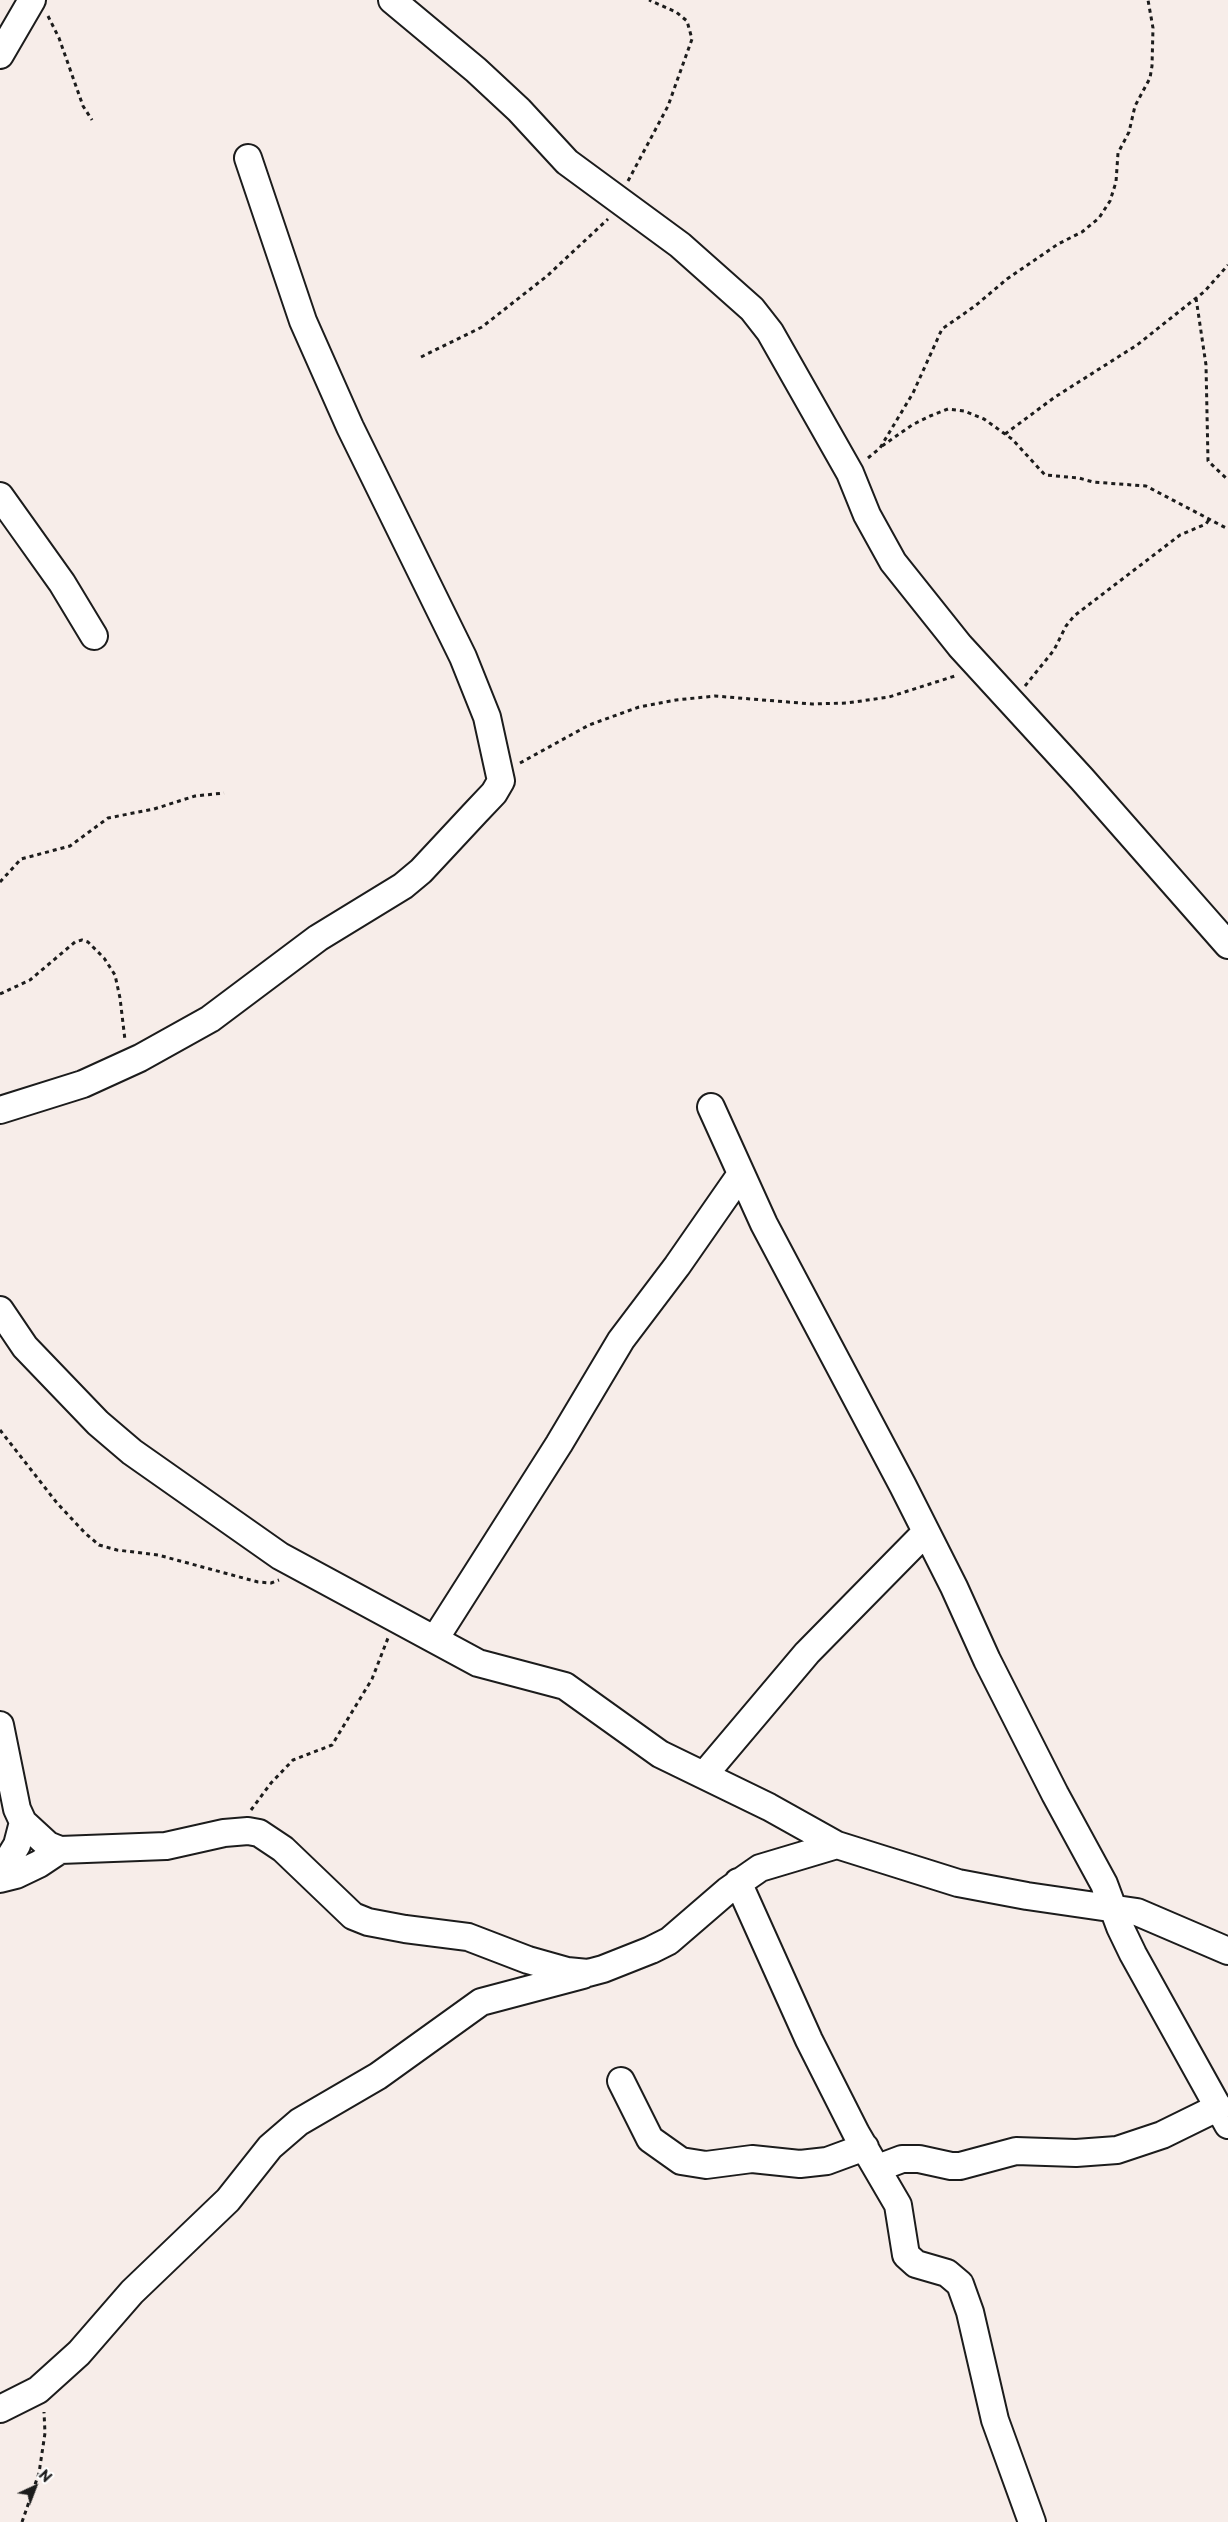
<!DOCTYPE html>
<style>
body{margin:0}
#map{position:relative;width:1228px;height:2522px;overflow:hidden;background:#f7ede9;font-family:"Playpen Sans",sans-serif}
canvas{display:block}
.north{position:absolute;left:10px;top:2462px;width:50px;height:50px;-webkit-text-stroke:4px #fff;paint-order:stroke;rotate:43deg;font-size:14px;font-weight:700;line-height:20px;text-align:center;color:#1c1c1c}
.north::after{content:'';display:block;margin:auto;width:18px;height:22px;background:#1c1c1c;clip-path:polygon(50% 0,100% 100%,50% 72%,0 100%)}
</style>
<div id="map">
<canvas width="1228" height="2522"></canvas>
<div class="north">N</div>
</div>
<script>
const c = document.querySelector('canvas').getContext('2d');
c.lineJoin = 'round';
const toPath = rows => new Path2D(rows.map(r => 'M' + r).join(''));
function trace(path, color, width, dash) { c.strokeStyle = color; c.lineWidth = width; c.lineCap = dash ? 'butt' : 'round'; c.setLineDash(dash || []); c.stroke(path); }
const minor = toPath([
 [392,0,476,70,519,110,567,162,680,245,752,309,770,332,850,473,867,515,893,562,960,646,1082,779,1228,945],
 [0,55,32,0],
 [0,496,62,583,94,636],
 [711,1107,764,1224,903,1486,954,1587,987,1660,1055,1794,1104,1884,1120,1927,1133,1954,1228,2125],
 [0,1110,83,1084,140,1058,210,1019,318,938,403,886,421,871,476,812,494,793,501,781,487,717,463,657,350,427,303,321,248,158],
 [0,1310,25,1347,98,1423,132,1452,280,1556,478,1663,565,1686,660,1754,769,1807,837,1845,958,1883,1027,1896,1137,1912,1228,1951],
 [435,1639,559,1444,621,1340,677,1266,741,1174],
 [0,1725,17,1809,23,1822,48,1845,60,1850,166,1846,224,1833,248,1831,259,1833,283,1849,353,1916,368,1922,405,1929,468,1937,528,1960,567,1971,588,1973,603,1969,651,1950,669,1941,727,1891,760,1868,837,1845],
 [704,1775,807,1653,926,1532],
 [0,1873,17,1845,23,1822],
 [0,1879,16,1875,39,1864,60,1850],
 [738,1882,809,2040,856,2133,898,2205,906,2255,916,2264,947,2273,960,2284,970,2312,995,2420,1032,2522],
 [621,2081,650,2139,681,2161,706,2165,752,2159,800,2164,827,2161,865,2147],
 [878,2168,902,2159,919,2159,951,2166,960,2166,1016,2151,1076,2153,1117,2150,1162,2135,1219,2107],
 [0,2409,38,2390,79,2353,132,2292,228,2200,270,2147,299,2122,378,2076,481,2002,583,1975]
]);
trace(minor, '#1c1c1c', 30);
trace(toPath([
 [48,16,59,38,83,106,92,120],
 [628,181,668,106,692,39,687,21,676,12,649,0],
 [1196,298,1206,365,1208,461,1228,480],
 [421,357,482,327,547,276,608,219],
 [1005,434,1055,397,1137,345,1205,291,1228,265],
 [882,446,912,425,930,416,948,409,964,411,984,419,1012,439,1045,475,1079,478,1093,482,1146,486,1228,529],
 [868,458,880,448,913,393,942,329,975,306,1007,279,1058,244,1082,232,1099,218,1110,201,1116,182,1118,153,1129,132,1135,106,1150,78,1152,66,1153,28,1148,0],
 [1025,686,1054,650,1066,626,1074,616,1180,535,1206,524,1210,518],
 [520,763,589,725,639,707,676,700,715,696,812,704,847,703,889,697,958,675],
 [0,882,21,859,70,846,108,818,154,809,195,796,224,793],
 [0,994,30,980,75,942,82,940,88,942,104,958,115,975,120,998,125,1040],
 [0,1430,57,1503,85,1533,99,1545,117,1550,158,1555,258,1582,271,1583,279,1580],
 [251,1810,271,1783,293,1760,332,1745,372,1679,388,1638],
 [22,2522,39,2473,45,2433,44,2412]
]), '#1c1c1c', 3, [4, 4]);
trace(minor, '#fff', 26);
</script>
